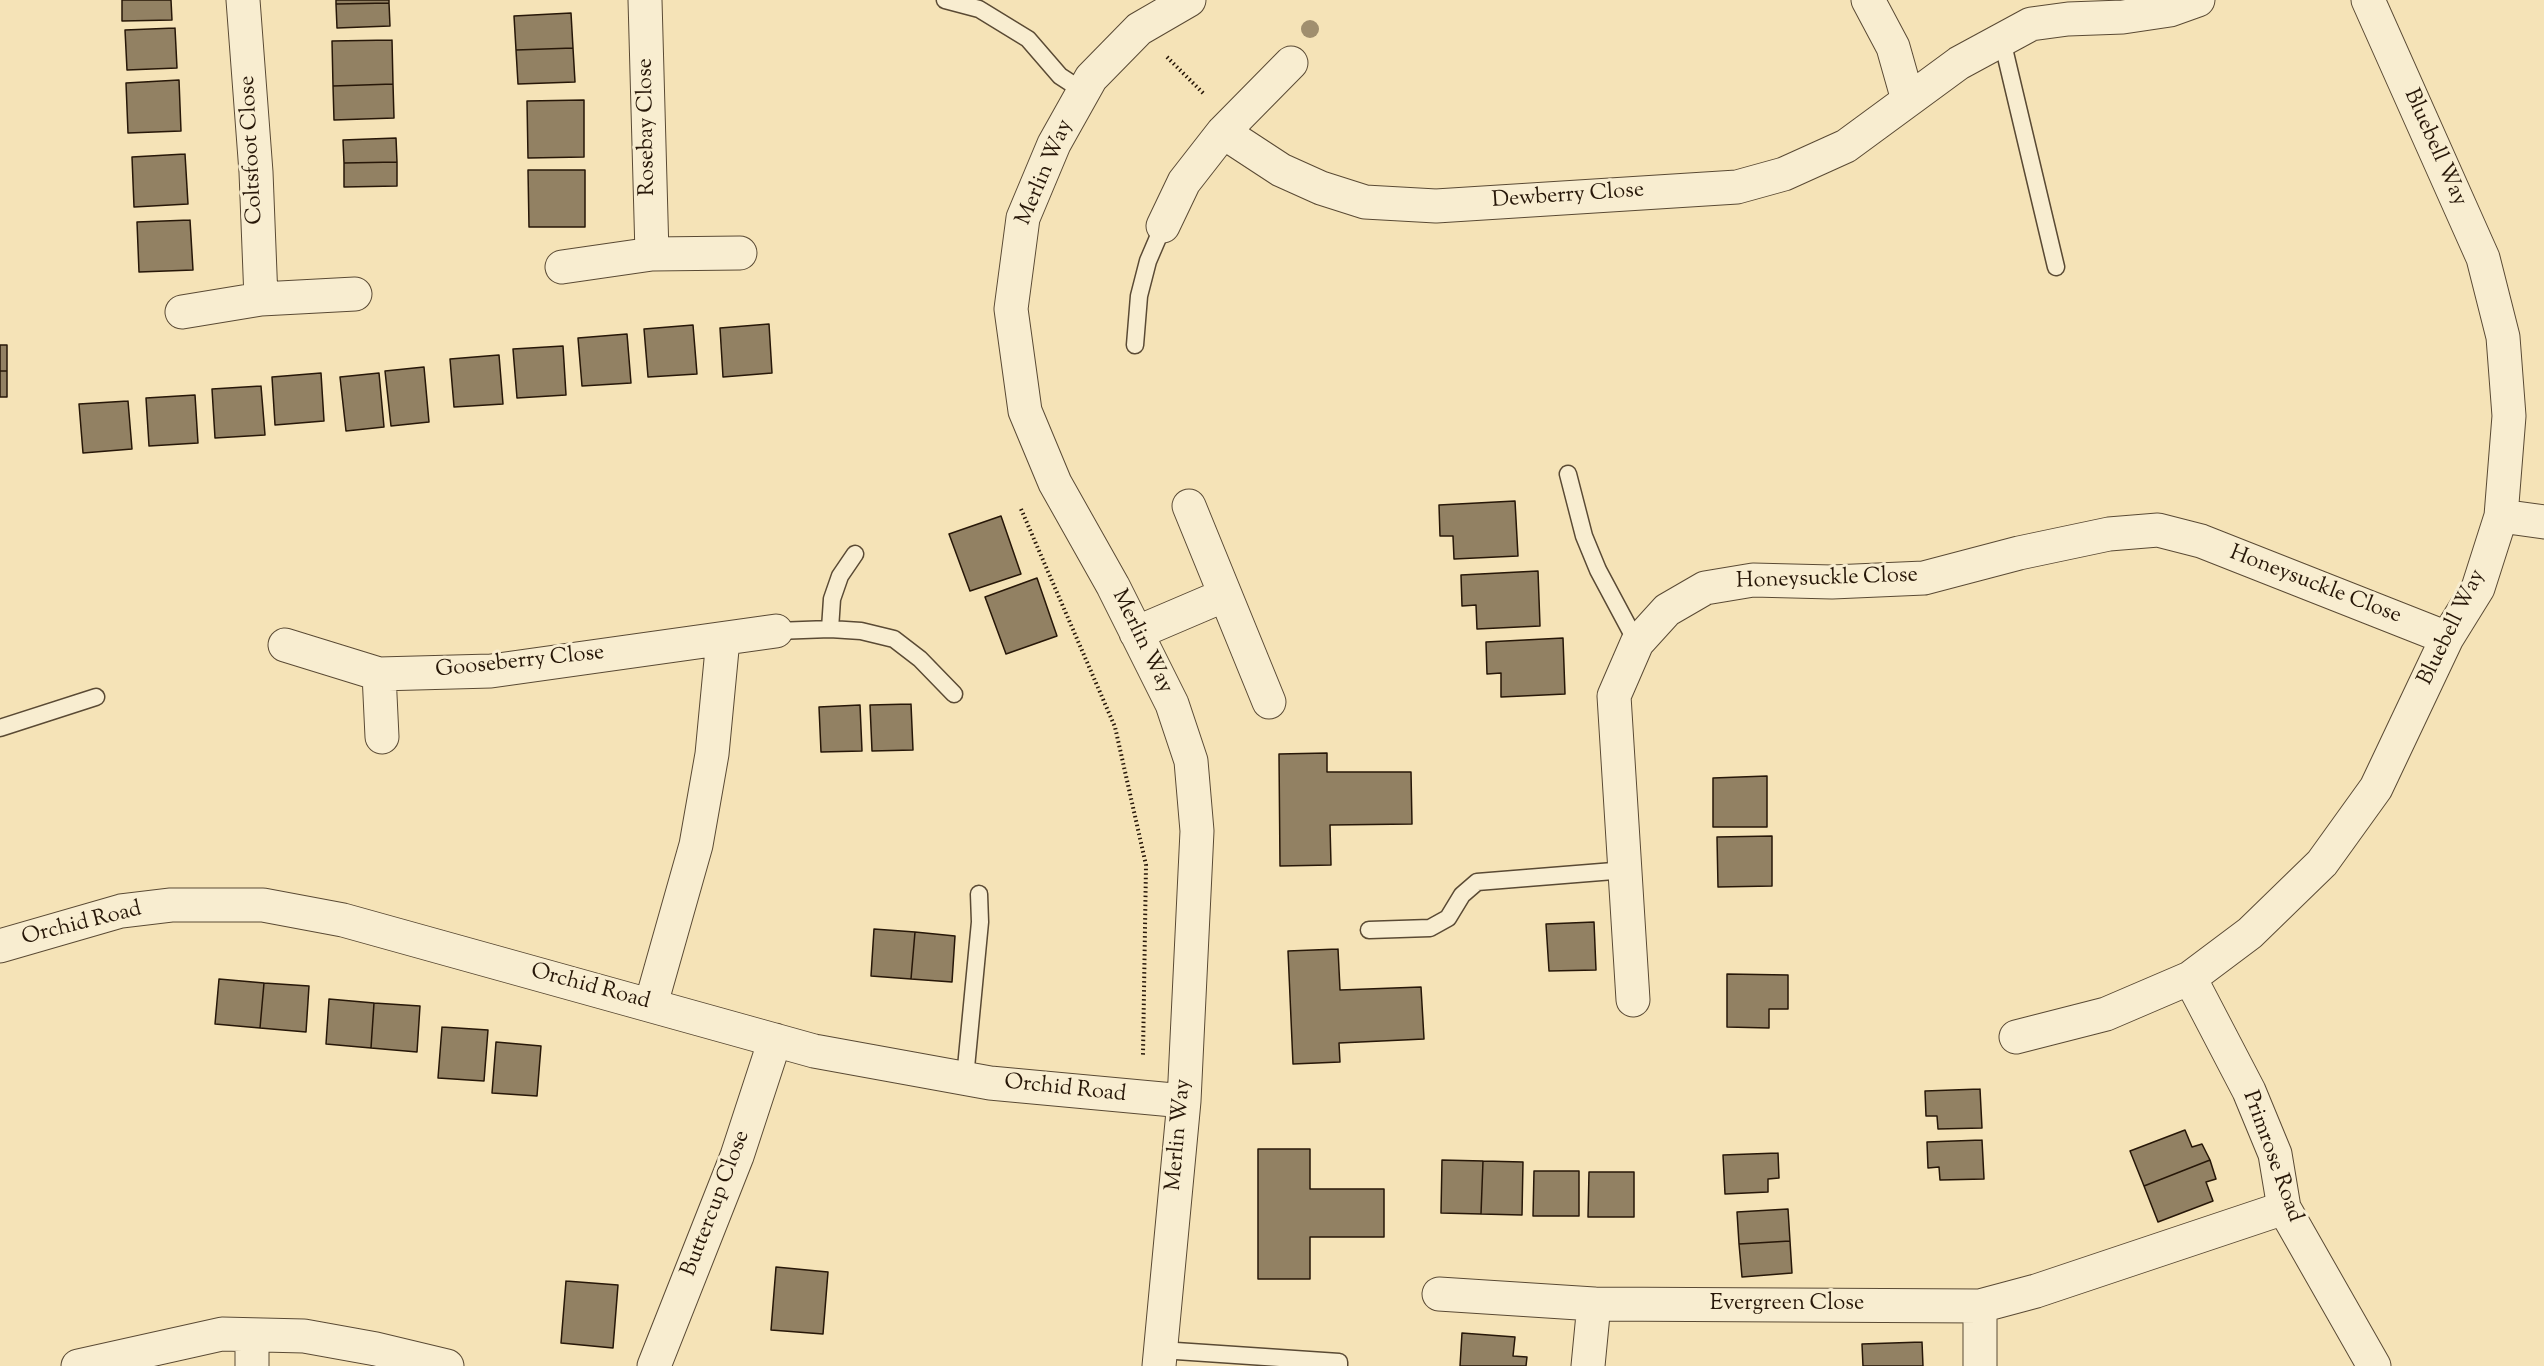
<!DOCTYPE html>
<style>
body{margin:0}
canvas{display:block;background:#f5e3b7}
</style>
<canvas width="2544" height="1366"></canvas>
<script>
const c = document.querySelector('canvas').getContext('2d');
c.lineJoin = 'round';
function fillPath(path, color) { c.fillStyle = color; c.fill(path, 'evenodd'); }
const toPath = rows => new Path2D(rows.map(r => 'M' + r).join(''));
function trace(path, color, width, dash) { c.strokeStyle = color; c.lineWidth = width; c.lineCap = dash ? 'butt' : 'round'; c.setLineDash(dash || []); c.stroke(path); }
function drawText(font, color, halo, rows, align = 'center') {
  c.font = font + ' "Sorts Mill Goudy",serif'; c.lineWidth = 6; c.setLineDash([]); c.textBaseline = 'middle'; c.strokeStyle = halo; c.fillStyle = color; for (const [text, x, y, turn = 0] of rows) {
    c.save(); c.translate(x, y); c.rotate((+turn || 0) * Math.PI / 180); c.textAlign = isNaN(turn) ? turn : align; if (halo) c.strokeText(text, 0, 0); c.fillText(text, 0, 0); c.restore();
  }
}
const building = toPath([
 [122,0,171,0,172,20,122,21,122,0],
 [336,0,389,0,389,3,336,4,336,0],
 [389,3,390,26,337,28,336,4,389,3],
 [571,13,573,48,516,50,514,16,571,13],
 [175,28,177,68,127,70,125,30,175,28],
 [392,40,393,84,333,86,332,41,392,40],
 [573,48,575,82,518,84,516,50,573,48],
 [179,80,181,131,128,133,126,83,179,80],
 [393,84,394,118,334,120,333,86,393,84],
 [584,100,584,157,528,158,527,101,584,100],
 [396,138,397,162,344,163,343,140,396,138],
 [185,154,188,204,134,207,132,157,185,154],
 [397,162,397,186,344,187,344,163,397,162],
 [528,170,585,170,585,227,529,227,528,170],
 [190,220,193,270,139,272,137,222,190,220],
 [769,324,772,373,723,377,720,328,769,324],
 [693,325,697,374,648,377,644,329,693,325],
 [627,334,631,383,582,386,578,338,627,334],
 [0,345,7,345,7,371,0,371,0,345],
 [563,346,566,395,517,398,513,349,563,346],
 [499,355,503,404,454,407,450,359,499,355],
 [424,367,429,422,391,426,385,371,424,367],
 [0,371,7,371,7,397,0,397,0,371],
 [321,373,324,421,275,425,272,377,321,373],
 [379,373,384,427,346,431,340,377,379,373],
 [261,386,265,435,215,438,212,389,261,386],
 [195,395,198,443,149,446,146,398,195,395],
 [128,401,132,449,83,453,79,404,128,401],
 [1515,501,1518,556,1454,559,1453,536,1440,536,1439,505,1515,501],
 [1001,516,1021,574,970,591,949,534,1001,516],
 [1538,571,1540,626,1477,629,1476,605,1462,606,1461,575,1538,571],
 [1037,578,1057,636,1006,654,985,597,1037,578],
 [1563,638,1565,694,1501,697,1501,673,1487,674,1486,642,1563,638],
 [911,704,913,750,872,751,870,705,911,704],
 [860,705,862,751,821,752,819,707,860,705],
 [1327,753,1327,772,1411,772,1412,824,1330,825,1331,865,1280,866,1279,754,1327,753],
 [1767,776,1767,827,1713,827,1713,778,1767,776],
 [1772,836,1772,886,1718,887,1717,837,1772,836],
 [1594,922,1596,970,1549,971,1546,924,1594,922],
 [874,929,915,932,911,979,871,976,874,929],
 [915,932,955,936,952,982,911,979,915,932],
 [1338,949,1340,990,1421,987,1424,1039,1339,1043,1340,1062,1293,1064,1288,951,1338,949],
 [1727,974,1788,975,1788,1009,1769,1009,1769,1028,1727,1027,1727,974],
 [219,979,264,983,260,1028,215,1024,219,979],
 [264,983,309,986,306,1032,260,1028,264,983],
 [329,999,374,1003,371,1048,326,1044,329,999],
 [374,1003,420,1006,417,1052,371,1048,374,1003],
 [442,1027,488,1030,484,1081,438,1078,442,1027],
 [496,1042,541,1046,537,1096,492,1093,496,1042],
 [1980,1089,1982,1128,1938,1129,1937,1116,1926,1116,1925,1091,1980,1089],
 [2185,1130,2192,1147,2202,1144,2210,1160,2144,1186,2130,1151,2185,1130],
 [1982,1140,1984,1179,1940,1180,1939,1167,1928,1168,1927,1142,1982,1140],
 [1258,1149,1310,1149,1310,1189,1384,1189,1384,1237,1310,1237,1310,1279,1258,1279,1258,1149],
 [1778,1153,1779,1178,1768,1179,1768,1192,1725,1194,1723,1155,1778,1153],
 [1442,1160,1483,1161,1481,1214,1441,1213,1442,1160],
 [2210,1160,2216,1179,2206,1182,2213,1201,2158,1222,2144,1186,2210,1160],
 [1483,1161,1523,1162,1522,1215,1481,1214,1483,1161],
 [1534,1171,1579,1171,1579,1216,1533,1216,1534,1171],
 [1589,1172,1634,1172,1634,1217,1588,1217,1589,1172],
 [1788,1209,1790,1241,1739,1244,1737,1212,1788,1209],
 [1790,1241,1792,1273,1742,1277,1739,1244,1790,1241],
 [776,1267,828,1272,823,1334,771,1330,776,1267],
 [566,1281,618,1285,613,1348,561,1343,566,1281],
 [1462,1333,1515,1337,1513,1356,1527,1357,1526,1366,1460,1366,1462,1333],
 [1922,1342,1923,1366,1863,1366,1862,1344,1922,1342]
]);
fillPath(building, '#928163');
trace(building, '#271708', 1.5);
const service = toPath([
 [945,0,979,9,1028,39,1060,76,1083,91],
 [2002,40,2056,267],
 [1135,345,1139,296,1148,261,1163,226],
 [1568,474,1584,536,1598,570,1637,643],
 [830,629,832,599,840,576,855,554],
 [776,631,830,629,861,631,894,639,920,659,954,694],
 [0,728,96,697],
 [1369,930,1430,928,1448,918,1462,895,1477,882,1626,870],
 [965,1078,980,922,979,894],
 [1161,1350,1339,1362,1339,1366]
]);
const minor = toPath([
 [243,0,256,172,261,299],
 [645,0,652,254],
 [1868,0,1893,47,1908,100],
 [1223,132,1281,170,1321,188,1365,202,1436,206,1737,187,1784,174,1846,146,1959,63,2031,24,2068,19,2123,17,2170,10,2198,0],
 [1163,226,1184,182,1223,132,1291,63],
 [562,267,652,254,740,253],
 [182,312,261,299,355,294],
 [1189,506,1269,702],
 [2501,516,2544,522],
 [1136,633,1225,595],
 [285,645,379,674,491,671,776,631],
 [379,674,382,737],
 [0,946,121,911,171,905,263,905,343,920,814,1051,990,1083,1184,1101],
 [2190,978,2249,1091,2275,1154,2284,1208,2374,1366],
 [1633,1000,1614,696,1637,643,1667,610,1705,588,1753,580,1832,582,1924,578,2019,553,2109,534,2158,530,2201,541,2447,638],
 [651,1004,696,845,712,754,723,639],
 [2016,1037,2106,1014,2190,978,2250,933,2322,863,2376,788,2447,638,2478,588,2501,516,2509,416,2503,337,2483,258,2368,0],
 [1439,1294,1594,1304,1980,1306,2036,1291,2284,1208],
 [1980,1306,1980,1366],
 [78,1366,222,1334,304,1336,376,1349,447,1366],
 [252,1366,252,1335],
 [654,1366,737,1156,775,1040],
 [1159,1366,1184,1101,1197,831,1191,761,1172,704,1113,586,1055,483,1025,411,1011,309,1023,218,1054,144,1091,78,1139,29,1189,0],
 [1588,1366,1594,1304]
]);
trace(service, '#5a4a34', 19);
trace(minor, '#5a4a34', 35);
trace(toPath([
 [1167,57,1204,94],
 [1021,509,1115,727,1146,865,1143,1055]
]), '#271708', 4, [1.5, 3]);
trace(service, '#f8edd0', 16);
trace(minor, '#f8edd0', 33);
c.fillStyle = '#a08f6f';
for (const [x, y] of [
 [1310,29]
]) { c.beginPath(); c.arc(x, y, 9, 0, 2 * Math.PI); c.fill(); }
drawText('22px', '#271708', '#f8edd0', [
 ["Rosebay Close",648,127,-91],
 ["Bluebell Way",2434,148,66],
 ["Coltsfoot Close",253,150,-93],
 ["Merlin Way",1046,173,-67],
 ["Dewberry Close",1568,197,-4],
 ["Honeysuckle Close",1827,580,-2],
 ["Honeysuckle Close",2315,586,21],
 ["Bluebell Way",2453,628,-64],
 ["Merlin Way",1141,642,64],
 ["Gooseberry Close",520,663,-6],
 ["Orchid Road",82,925,-14],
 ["Orchid Road",590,988,15],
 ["Orchid Road",1065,1090,6],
 ["Merlin Way",1180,1135,-85],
 ["Primrose Road",2271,1157,70],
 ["Buttercup Close",717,1204,-69],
 ["Evergreen Close",1787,1305]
]);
</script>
